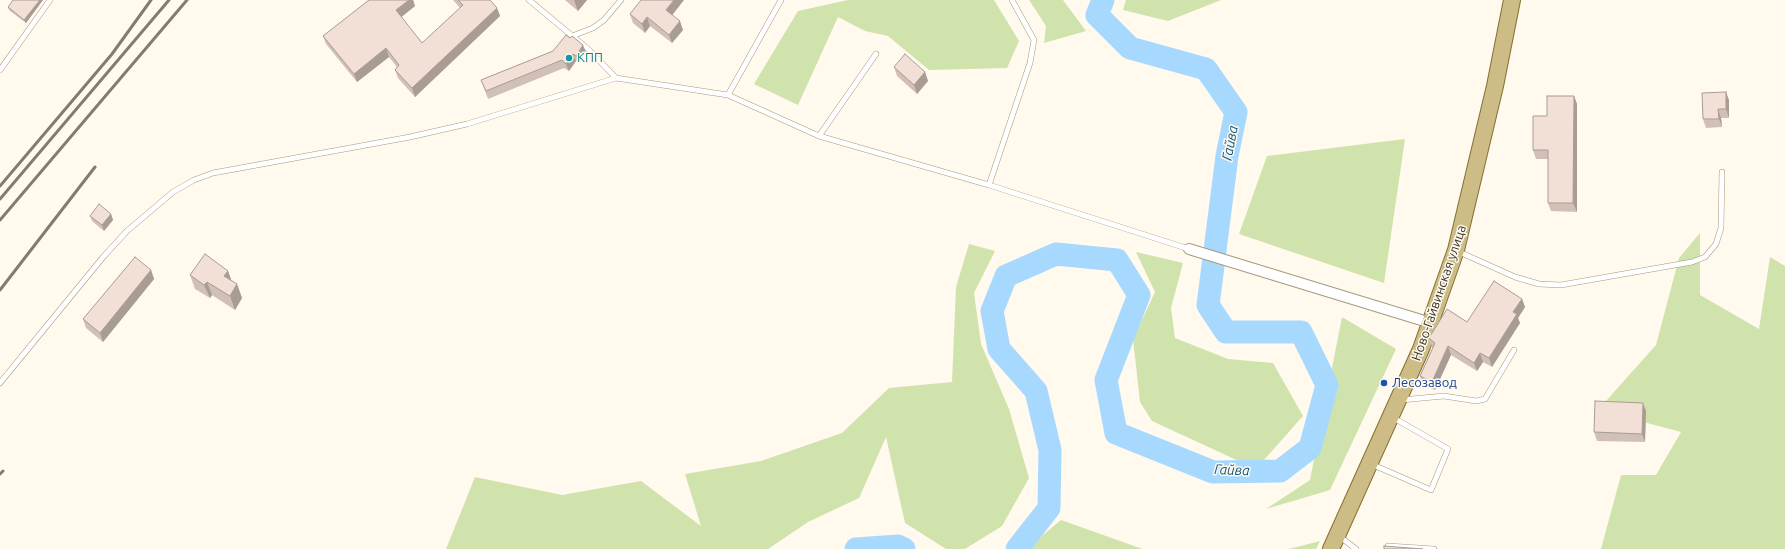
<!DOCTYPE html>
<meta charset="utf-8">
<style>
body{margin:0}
canvas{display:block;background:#fff9ee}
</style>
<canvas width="1785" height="549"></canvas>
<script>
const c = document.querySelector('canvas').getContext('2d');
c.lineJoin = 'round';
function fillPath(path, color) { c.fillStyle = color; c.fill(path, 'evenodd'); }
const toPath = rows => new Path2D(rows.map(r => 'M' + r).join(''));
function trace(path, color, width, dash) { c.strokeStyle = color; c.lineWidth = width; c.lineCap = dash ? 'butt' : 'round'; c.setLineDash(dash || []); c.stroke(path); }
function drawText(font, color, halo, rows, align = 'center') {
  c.font = font + ' Ubuntu,sans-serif'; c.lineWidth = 3; c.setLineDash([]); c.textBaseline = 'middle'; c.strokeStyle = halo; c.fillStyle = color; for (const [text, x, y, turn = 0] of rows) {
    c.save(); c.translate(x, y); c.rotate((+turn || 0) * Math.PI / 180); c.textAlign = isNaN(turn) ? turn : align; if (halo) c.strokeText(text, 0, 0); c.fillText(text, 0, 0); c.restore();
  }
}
fillPath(toPath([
 [848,0,994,0,1019,41,1007,68,929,70,888,36,865,31,838,17,798,105,754,84,798,11],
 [1029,0,1063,0,1086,31,1044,43,1046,26],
 [1126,0,1221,0,1168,21,1123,10],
 [1405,139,1384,283,1239,234,1267,156],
 [1700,233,1700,295,1759,329,1770,257,1785,266,1785,549,1601,549,1621,475,1656,475,1681,432,1598,410,1656,345,1679,258],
 [969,244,995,251,974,293,981,344,1009,409,1029,478,1002,526,965,549,946,549,905,523,886,437,859,498,808,522,768,549,446,549,475,477,562,495,641,481,701,526,685,474,761,461,842,433,889,388,952,382,956,287],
 [1136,252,1183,263,1171,308,1175,338,1228,359,1273,363,1303,416,1256,469,1152,421,1140,402,1133,339,1155,292],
 [1342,317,1396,349,1330,490,1266,509,1310,480],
 [1061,520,1137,547,1143,549,1026,549],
 [1320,541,1316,549,1289,549]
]), '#d1e3ac');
trace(toPath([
 [856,549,898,546,904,549],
 [1017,549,1049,508,1050,450,1036,391,999,349,992,311,1006,276,1056,254,1117,260,1139,295,1106,380,1116,433,1213,472,1280,471,1310,448,1327,385,1301,332,1226,332,1208,305,1227,156,1236,112,1206,69,1130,48,1097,15,1103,0]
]), '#a7d9ff', 23);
const lane = toPath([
 [529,0,588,49,616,78],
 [572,36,593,28,604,20,621,0],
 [0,70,50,0],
 [728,95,781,0],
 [819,136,876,54],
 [989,185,1030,63,1034,40,1012,0],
 [1457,251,1515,277,1539,284,1561,285,1692,262,1705,257,1716,244,1721,228,1722,172],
 [0,383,104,256,127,231,173,192,194,180,213,173,410,137,467,124,616,78,728,95,819,136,989,185,1189,249],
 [1401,400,1444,396,1476,401,1485,399,1514,350],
 [1371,464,1431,490,1448,449,1392,417],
 [1339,536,1356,549],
 [1388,546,1434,549]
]);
const street = toPath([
 [1189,249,1431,323]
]);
const primary = toPath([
 [1331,549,1421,349,1456,250,1495,86,1512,0]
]);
trace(lane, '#a79a7f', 6);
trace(street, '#a79a7f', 12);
trace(primary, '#846f30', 18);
trace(lane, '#fff', 5);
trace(street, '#fff', 10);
trace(primary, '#cdbc86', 16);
trace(toPath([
 [0,186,112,54,151,0],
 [0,199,169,0],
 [0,220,187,0],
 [0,290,95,167],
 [0,474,3,471]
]), '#817b70', 3);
fillPath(toPath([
 [43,0,26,23,9,10,8,7],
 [369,0,413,0,415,6,401,17,422,43,460,8,453,0,490,0,497,8,500,16,415,97,398,78,395,70,397,67,389,57,357,82,326,44,323,36],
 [565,0,587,0,578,11],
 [630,14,672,15,683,30,672,43,650,26,645,33,633,23],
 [553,51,586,52,578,63,576,61,569,71,564,68,488,99,481,80],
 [894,67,925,72,928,81,917,94,897,76],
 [1574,96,1577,104,1577,212,1551,211,1548,203,1548,159,1536,159,1533,150,1547,116],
 [1729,100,1729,118,1721,118,1722,127,1706,128,1703,119],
 [111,214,113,220,104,231,92,221,90,216],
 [151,270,154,279,103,342,86,328,83,319],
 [228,271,231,280,237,284,242,298,235,310,212,295,210,298,195,289,190,275],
 [1522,299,1525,307,1518,318,1520,323,1492,367,1483,362,1477,371,1451,355,1435,390,1423,385,1420,376,1433,348,1432,347,1429,338],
 [1646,411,1645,442,1597,441,1594,432]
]), '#d0c0b7');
fillPath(toPath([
 [40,0,43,0,26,23,24,20],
 [409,0,413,0,415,6,399,19,396,10],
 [574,0,587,0,578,11],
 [674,0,684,0,670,18,666,10],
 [497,8,500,16,415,97,412,88],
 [647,17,650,26,645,33,642,24],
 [680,21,683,30,672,43,669,35],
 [583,45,586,52,578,63,576,56],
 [386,48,389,57,357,82,354,74],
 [573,54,576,61,569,71,566,64],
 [925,72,928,81,917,94,914,85],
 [1726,92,1729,100,1729,118,1726,109],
 [1574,96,1577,104,1577,212,1573,203],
 [1718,109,1721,118,1722,127,1719,119],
 [111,214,113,220,104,231,102,225],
 [151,270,154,279,103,342,100,333],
 [228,271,233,285,224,276],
 [207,282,212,295,210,298,204,285],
 [237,284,242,298,235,310,230,296],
 [1522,299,1525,307,1518,318,1520,323,1492,367,1489,358,1513,312],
 [1448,346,1451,355,1435,390,1432,382],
 [1480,353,1483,362,1477,371,1474,363],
 [1643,403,1646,411,1645,442,1642,434]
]), '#a99c95');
const building = toPath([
 [13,0,40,0,24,20,8,7,13,0],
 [369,0,409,0,396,10,422,43,463,5,458,0,490,0,497,8,412,88,395,70,399,65,386,48,354,74,323,36,369,0],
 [641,0,674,0,666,10,680,21,669,35,647,17,642,24,630,14,641,0],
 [566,35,570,38,572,36,583,45,576,56,573,54,566,64,562,60,486,91,481,80,553,51,566,35],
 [905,54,925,72,914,85,894,67,905,54],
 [1726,92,1726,109,1718,109,1719,119,1703,119,1702,93,1726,92],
 [1547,96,1574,96,1573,203,1548,203,1548,150,1533,150,1533,116,1547,116,1547,96],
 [99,204,111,214,102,225,90,216,99,204],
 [205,254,228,271,224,276,237,284,230,296,207,282,204,285,190,275,205,254],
 [135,257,151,270,100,333,83,319,135,257],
 [1494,281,1522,299,1513,312,1517,314,1489,358,1480,353,1474,363,1448,346,1432,382,1420,376,1435,343,1429,338,1447,309,1467,322,1494,281],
 [1595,401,1643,403,1642,434,1594,432,1595,401],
 [1384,546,1423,549,1384,549,1384,546]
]);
fillPath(building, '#f2dfd5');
trace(building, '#a99c95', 1);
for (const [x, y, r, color] of [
 [569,58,4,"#0f9aa8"],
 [1384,383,4,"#1a4fb4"]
]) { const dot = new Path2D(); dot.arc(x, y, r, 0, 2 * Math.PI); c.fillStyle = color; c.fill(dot); trace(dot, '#fff9ee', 1.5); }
drawText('13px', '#0d838f', '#fff9ee', [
 ["КПП",577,58]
], 'left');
drawText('13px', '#393328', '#fff9ee', [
 ["Ново-Гайвинская улица",1439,293,-71]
]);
drawText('13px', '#164399', '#fff9ee', [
 ["Лесозавод",1392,383]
], 'left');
drawText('italic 14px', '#155780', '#fff9ee', [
 ["Гайва",1230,143,-79],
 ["Гайва",1232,470,2]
]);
</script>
